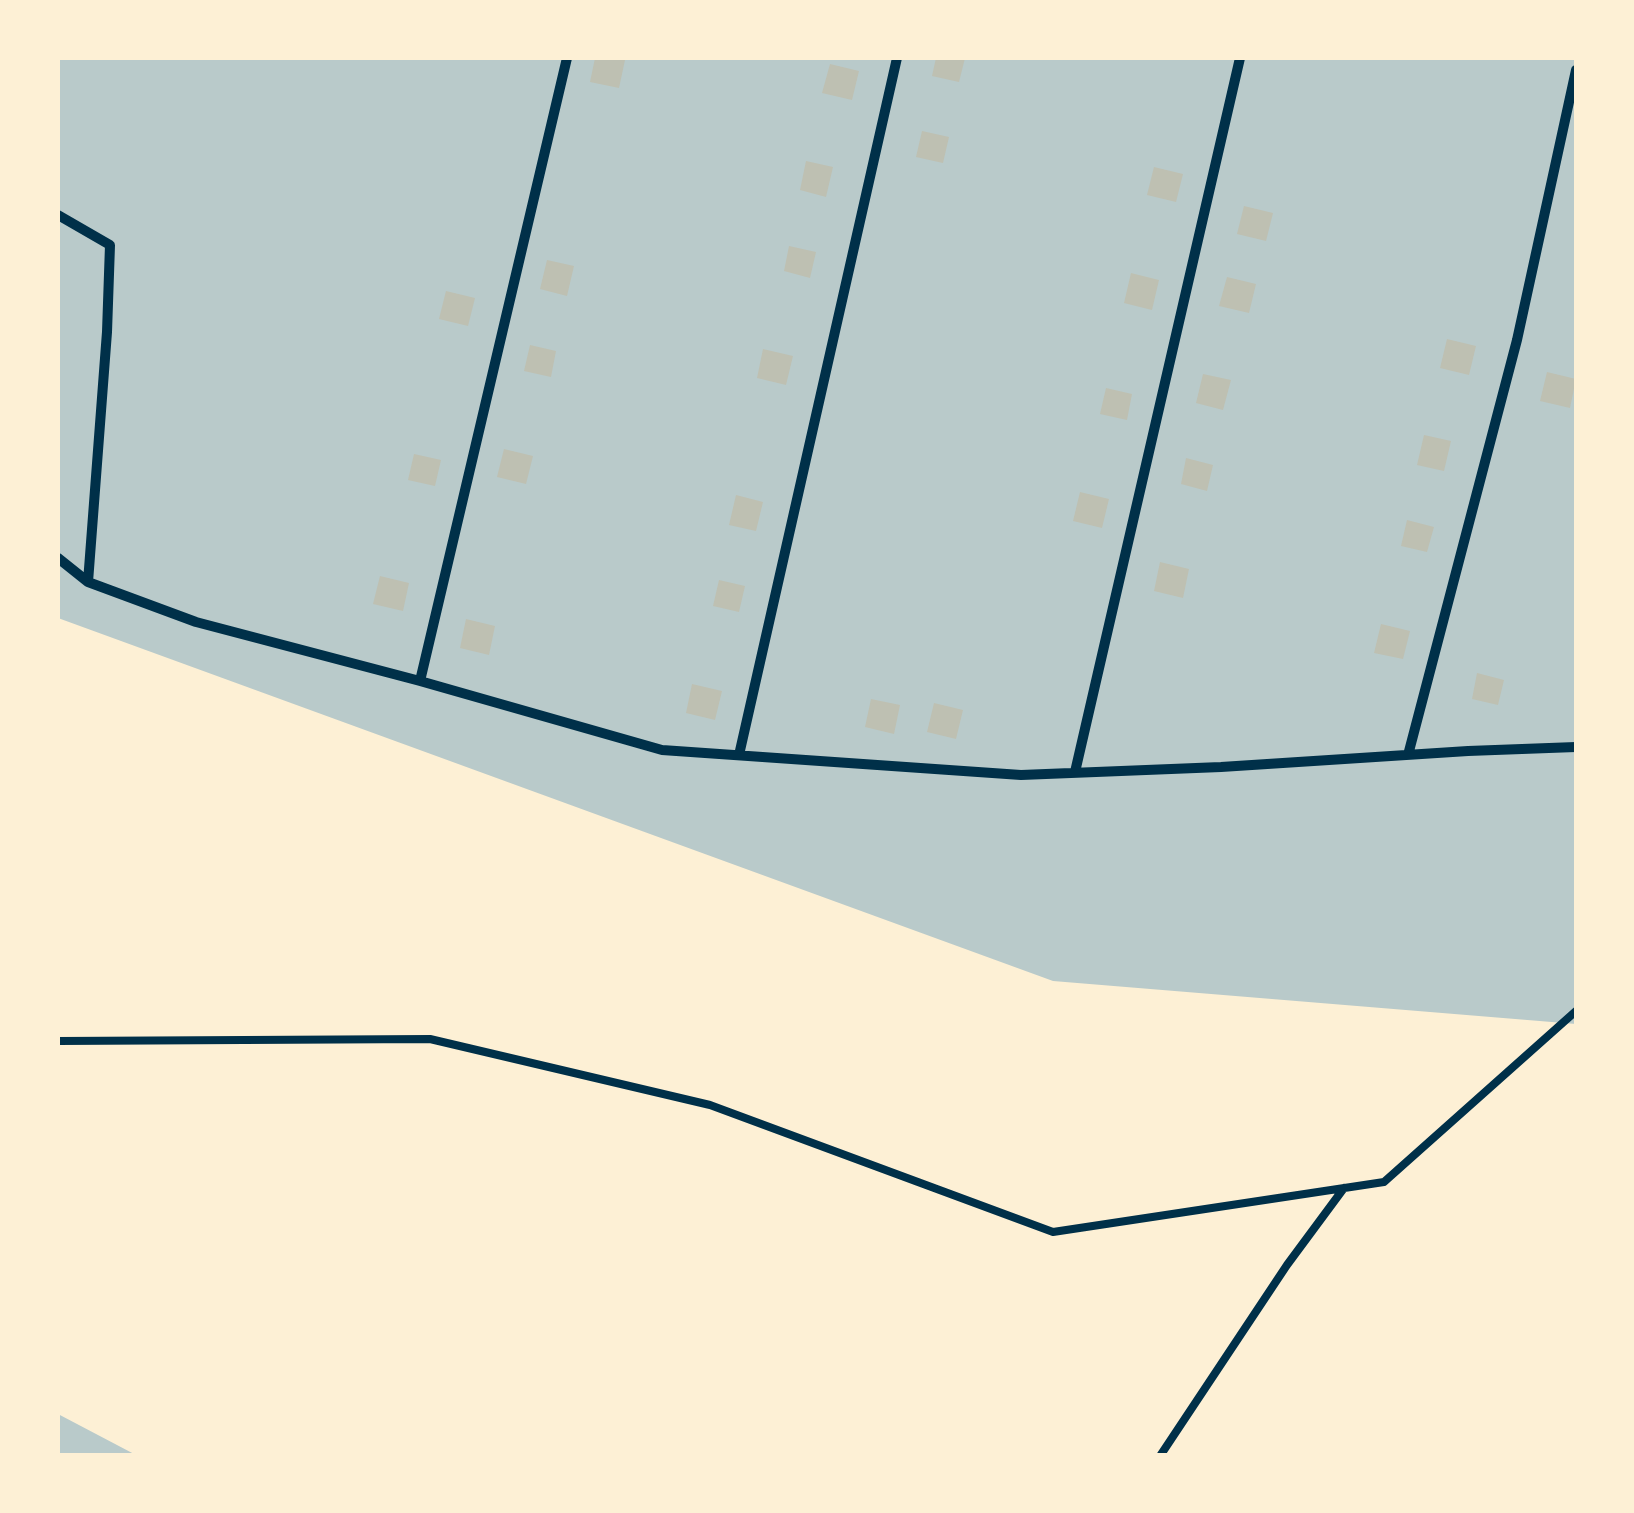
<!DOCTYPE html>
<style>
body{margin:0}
#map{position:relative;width:1634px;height:1513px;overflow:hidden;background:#fdf0d5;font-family:"IBM Plex Sans",sans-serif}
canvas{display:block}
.frame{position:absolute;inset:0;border:60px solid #fdf0d5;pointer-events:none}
</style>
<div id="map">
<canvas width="1634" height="1513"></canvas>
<div class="frame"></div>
</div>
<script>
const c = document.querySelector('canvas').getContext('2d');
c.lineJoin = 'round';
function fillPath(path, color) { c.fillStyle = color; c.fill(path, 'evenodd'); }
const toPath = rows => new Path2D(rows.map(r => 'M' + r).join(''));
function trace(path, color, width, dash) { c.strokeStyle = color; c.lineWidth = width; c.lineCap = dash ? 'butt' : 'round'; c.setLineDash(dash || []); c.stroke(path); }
fillPath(toPath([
 [58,58,1576,58,1576,1024,1053,981,58,618],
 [58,1414,136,1455,58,1455]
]), '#b9caca');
fillPath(toPath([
 [595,58,625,60,619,88,590,82],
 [936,58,965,58,959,82,932,76],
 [830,64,859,71,852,100,822,93],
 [922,131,949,137,943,163,916,157],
 [806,161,833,167,826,197,800,190],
 [1154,167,1183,174,1176,202,1147,195],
 [1244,206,1273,213,1266,241,1237,234],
 [789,246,816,252,810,278,784,271],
 [547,260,574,266,567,296,540,289],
 [1131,273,1159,280,1152,310,1124,303],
 [1227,277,1256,284,1249,313,1219,306],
 [446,291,475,298,468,326,439,319],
 [1447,339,1476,346,1469,375,1440,368],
 [530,345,556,351,551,377,524,371],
 [763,349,793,356,786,385,757,378],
 [1547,372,1576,379,1570,408,1540,401],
 [1203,374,1231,380,1223,410,1196,403],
 [1106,388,1132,394,1127,420,1100,414],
 [1424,435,1451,441,1444,471,1417,465],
 [504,449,533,456,526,484,497,477],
 [414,454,441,460,435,486,408,480],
 [1186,458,1213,465,1207,491,1181,484],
 [1080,492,1109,499,1102,528,1073,521],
 [736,495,763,502,756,531,729,525],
 [1407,520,1434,527,1427,552,1401,546],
 [1160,562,1189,569,1183,598,1154,591],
 [380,576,409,583,403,611,373,604],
 [719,580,745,586,739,612,713,606],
 [466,619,495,626,489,655,460,648],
 [1381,624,1410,631,1403,659,1374,653],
 [1477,673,1504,680,1498,705,1472,699],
 [692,684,722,691,715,720,686,713],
 [871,699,900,705,894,734,865,727],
 [934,703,963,710,956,739,927,732]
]), '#bec0b2');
trace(toPath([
 [58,1041,430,1039,710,1105,1053,1232,1384,1182,1576,1011],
 [1160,1456,1287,1265,1344,1188]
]), '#003049', 8);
trace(toPath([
 [567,58,420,681,662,750,1021,775,1221,767,1468,751,1576,747],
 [58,215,110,245,107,332,88,582,196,622,420,681],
 [58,558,88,582],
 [739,755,897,58],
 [1408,755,1517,340,1576,70],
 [1075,772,1240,58]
]), '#003049', 10);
</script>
